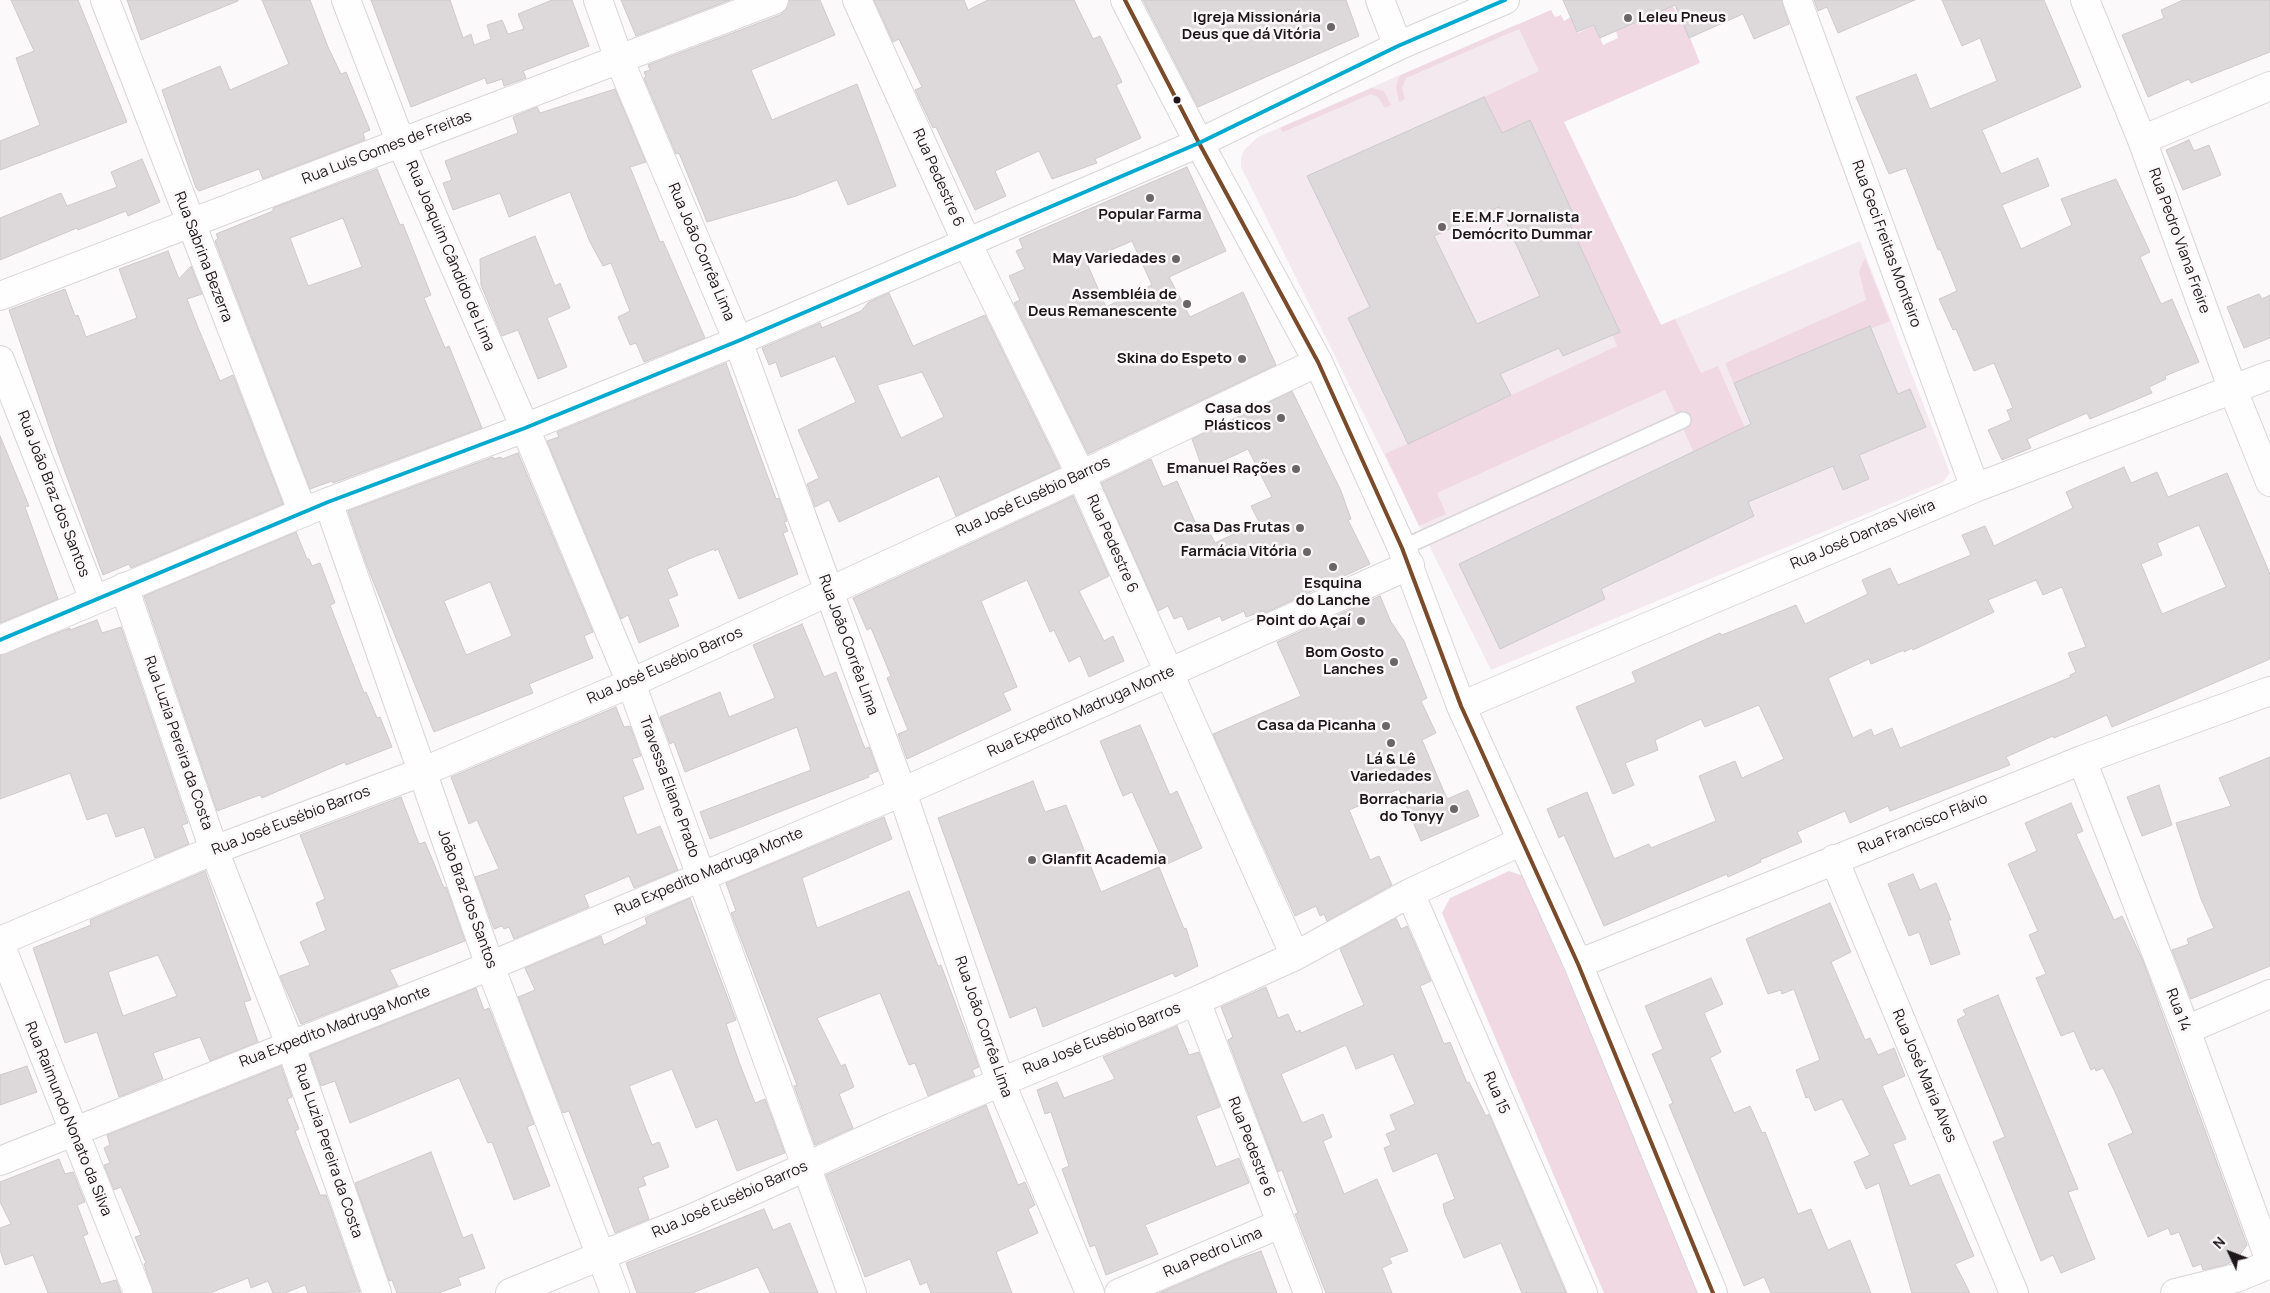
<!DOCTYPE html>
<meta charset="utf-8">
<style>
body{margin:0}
#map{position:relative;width:2270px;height:1293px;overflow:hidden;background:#fbf9fa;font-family:Manrope,sans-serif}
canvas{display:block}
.north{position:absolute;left:2205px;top:1228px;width:50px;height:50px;-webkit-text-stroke:4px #fcf8fa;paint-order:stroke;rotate:313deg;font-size:14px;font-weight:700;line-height:20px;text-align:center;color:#1e161a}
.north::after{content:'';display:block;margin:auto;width:18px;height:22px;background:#1e161a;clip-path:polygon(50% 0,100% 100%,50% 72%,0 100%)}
</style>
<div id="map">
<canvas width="2270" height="1293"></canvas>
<div class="north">N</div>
</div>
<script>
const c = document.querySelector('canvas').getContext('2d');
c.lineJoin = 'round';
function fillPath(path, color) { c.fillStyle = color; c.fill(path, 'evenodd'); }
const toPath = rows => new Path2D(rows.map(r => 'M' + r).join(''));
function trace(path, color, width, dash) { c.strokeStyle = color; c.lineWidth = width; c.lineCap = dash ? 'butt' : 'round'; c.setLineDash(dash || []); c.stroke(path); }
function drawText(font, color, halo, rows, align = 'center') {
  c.font = font + ' Manrope,sans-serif'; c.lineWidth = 5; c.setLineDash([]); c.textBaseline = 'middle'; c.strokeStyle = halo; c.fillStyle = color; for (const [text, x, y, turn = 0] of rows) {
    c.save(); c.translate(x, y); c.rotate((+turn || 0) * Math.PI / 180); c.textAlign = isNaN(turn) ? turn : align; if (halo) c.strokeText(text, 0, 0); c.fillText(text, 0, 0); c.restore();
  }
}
fillPath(toPath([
 [1517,24,1661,325,1860,241,1950,473,1943,482,1491,670,1241,167,1241,158,1244,150,1258,137]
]), '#f4e9ee');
fillPath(toPath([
 [1673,6,1690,38,1700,63,1564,122,1661,325,1675,319,1701,373,1718,366,1751,442,1696,457,1665,390,1437,493,1446,514,1419,526,1385,454,1617,346,1570,225,1577,221,1530,120,1502,133,1484,97,1539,71,1519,29,1406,78,1402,87,1405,99,1399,102,1396,87,1398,79,1401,75,1551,10,1555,17,1561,15,1564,21,1571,17,1578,33,1595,25,1603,45,1618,38,1616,31],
 [1372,88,1384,91,1391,105,1385,108,1378,97,1371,94,1283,132,1280,128],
 [1865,258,1890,321,1734,384,1725,363,1866,300,1859,272],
 [1509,871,1524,876,1702,1293,1604,1293,1442,913,1450,898]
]), '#f1d9e4');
const building = toPath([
 [11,0,78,0,127,122,0,170,0,141,40,125,16,58,34,51,11,0],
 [127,0,238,0,238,1,141,40,127,0],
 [262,0,310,0,328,47,341,74,346,72,370,130,363,133,365,140,263,179,259,169,199,191,196,188,162,90,220,66,230,90,289,64,262,0],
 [371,0,450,0,463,38,471,34,474,45,491,39,487,25,502,20,508,34,524,29,518,14,552,0,572,0,589,46,523,71,526,78,504,86,502,79,487,84,485,78,411,107,371,0],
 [621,0,730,0,636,36,621,0],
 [789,0,820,0,835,35,751,70,772,120,857,84,896,186,848,205,837,180,796,196,707,222,679,153,676,154,644,78,646,77,644,72,650,70,648,65,780,15,786,9,789,0],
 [874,0,964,0,968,10,988,0,1074,0,1093,39,1100,36,1122,82,1116,85,1141,138,1095,159,1097,163,1052,179,1039,151,995,171,1006,196,975,210,936,127,933,128,915,90,922,87,899,39,893,42,874,0],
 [1143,0,1346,0,1359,36,1198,107,1143,0],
 [1563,0,1782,0,1789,24,1754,39,1743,14,1689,38,1675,5,1600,38,1594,25,1577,32,1563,0],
 [1814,0,1915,0,1838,33,1827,7,1818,11,1814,0],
 [1942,0,2044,0,2081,87,1982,130,2001,174,2038,158,2049,186,2002,205,2021,249,2072,225,2061,199,2116,179,2150,252,2140,257,2161,304,2172,299,2199,362,2165,376,2166,379,2149,387,2152,393,2090,419,2087,413,2027,439,2031,448,2002,460,1988,430,2011,420,2007,410,2013,408,1994,363,1974,371,1956,329,1953,330,1939,299,1957,291,1940,249,1938,250,1906,168,1889,174,1856,97,1916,74,1930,109,1997,81,1980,38,1962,46,1942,0],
 [2183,0,2270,0,2270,52,2191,83,2189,79,2148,97,2122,35,2164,18,2161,10,2183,0],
 [615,89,646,162,630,167,660,242,663,241,705,338,644,362,636,343,630,345,618,317,630,311,611,263,603,266,590,242,570,192,509,217,500,193,453,210,443,183,452,180,445,161,518,133,513,117,537,107,540,113,615,89],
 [1484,97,1502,133,1530,120,1577,222,1570,225,1620,332,1563,356,1559,348,1500,374,1511,395,1408,444,1348,318,1370,307,1307,176,1484,97],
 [1499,207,1540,296,1477,324,1434,236,1499,207],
 [2189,140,2194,151,2209,145,2221,175,2183,190,2166,150,2189,140],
 [142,159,160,202,128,216,126,211,78,230,77,228,0,260,0,218,61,193,67,206,117,187,111,172,142,159],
 [1187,167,1226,251,1169,277,1190,317,1243,292,1276,365,1088,454,1014,303,1020,300,1009,276,1025,269,1016,251,1023,248,1019,239,1187,167],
 [1132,241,1152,285,1106,307,1086,261,1132,241],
 [377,169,400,225,403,224,431,295,424,298,445,348,449,346,482,428,333,483,332,481,310,489,215,241,218,238,216,234,273,211,273,208,377,169],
 [343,218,362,267,308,286,290,238,343,218],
 [535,236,555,286,560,283,570,308,547,318,567,367,538,379,518,330,502,336,481,285,480,259,535,236],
 [168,251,179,279,191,266,202,294,187,299,197,325,220,381,233,375,283,504,131,568,129,564,103,575,57,450,9,310,65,289,75,316,78,315,86,337,137,318,119,269,168,251],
 [889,293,913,346,985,315,1060,468,956,516,939,476,839,522,829,500,815,507,807,484,819,478,798,430,856,402,835,356,781,377,776,362,769,365,762,348,820,323,822,328,861,311,869,302,889,293],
 [922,372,944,417,901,438,877,385,922,372],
 [2259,294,2262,299,2270,295,2270,338,2244,348,2227,307,2259,294],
 [1870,326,1898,394,1910,389,1926,427,1859,455,1869,479,1843,490,1833,466,1748,502,1754,516,1601,589,1605,599,1500,649,1459,564,1751,424,1734,383,1870,326],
 [726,363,776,499,779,498,787,521,784,522,788,531,783,533,798,574,739,599,718,549,715,551,714,549,689,559,667,569,678,595,668,599,679,626,639,643,628,615,621,619,547,441,559,437,557,432,726,363],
 [1292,391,1341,491,1351,519,1348,520,1370,564,1265,613,1264,611,1246,617,1244,611,1222,621,1220,616,1188,630,1182,616,1174,619,1168,606,1158,611,1101,483,1151,459,1163,487,1177,481,1199,531,1207,527,1215,543,1259,522,1251,506,1272,497,1248,449,1203,470,1192,439,1292,391],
 [0,436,29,506,25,507,58,599,0,623,0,436],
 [518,453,593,632,584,636,593,658,529,684,533,693,434,732,367,566,348,511,493,457,494,459,501,457,502,459,518,453],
 [490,582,512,636,466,655,444,601,490,582],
 [2124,467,2131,483,2157,472,2168,497,2227,473,2270,574,2270,659,2112,727,2107,715,2054,738,2053,736,2006,757,2010,765,1890,811,1888,806,1850,823,1845,811,1797,832,1802,842,1760,860,1761,862,1728,877,1727,874,1604,926,1564,835,1559,838,1547,809,1587,792,1614,859,1649,844,1651,848,1716,821,1699,776,1735,761,1742,778,1784,759,1759,705,1705,727,1701,719,1655,740,1658,750,1625,763,1634,785,1613,794,1576,707,1636,682,1632,672,1720,633,1722,635,1796,605,1805,624,1868,594,1862,580,1890,568,1898,585,1971,555,1962,535,1985,526,1994,546,2073,508,2066,492,2124,467],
 [2199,525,2226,587,2162,614,2141,564,2162,555,2157,543,2199,525],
 [2036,580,2043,595,2062,587,2086,647,2068,653,2076,672,2070,675,2071,677,1900,748,1892,728,1874,736,1871,729,1853,738,1828,678,1869,659,1871,664,1904,650,1904,652,1912,648,1913,650,1994,612,1988,600,2036,580],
 [1073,496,1109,576,1079,591,1104,641,1113,636,1124,661,1089,677,1080,656,1069,662,1054,630,1050,632,1027,580,981,601,1017,687,1003,693,1011,710,907,759,898,734,908,730,887,678,891,676,871,628,867,630,853,598,1073,496],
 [296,532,307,559,309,559,312,566,320,563,335,603,330,605,364,693,366,692,377,718,380,717,392,747,346,765,345,762,262,798,260,795,217,811,144,596,296,532],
 [1380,596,1391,622,1404,641,1427,698,1421,701,1436,733,1422,740,1447,799,1468,790,1479,816,1421,841,1399,789,1349,810,1370,860,1379,856,1392,885,1327,921,1324,914,1320,916,1316,906,1295,916,1213,734,1301,696,1277,642,1380,596],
 [97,620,102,633,121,627,188,823,182,825,189,844,155,858,144,827,116,837,107,813,87,820,70,773,0,799,0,655,70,628,70,630,97,620],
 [802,624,824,677,836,672,865,749,869,747,878,771,868,775,869,777,710,839,700,812,811,770,797,727,685,772,674,742,670,744,660,717,720,692,729,717,775,698,753,645,802,624],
 [616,707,624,727,630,726,641,756,632,759,644,789,623,797,637,835,660,826,678,870,634,888,629,876,606,886,584,895,589,907,514,939,509,927,504,929,502,926,494,929,475,877,499,869,477,820,469,824,451,777,616,707],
 [1140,725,1170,795,1177,791,1202,848,1165,865,1132,792,1123,796,1100,741,1140,725],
 [2270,757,2270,966,2191,999,2172,950,2189,944,2187,939,2214,928,2201,899,2176,823,2231,806,2219,778,2270,757],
 [1033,781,1045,812,1066,805,1101,892,1159,867,1184,929,1186,928,1198,966,1175,977,1173,973,1043,1027,1036,1007,1010,1018,938,818,1033,781],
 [2159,785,2172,825,2142,836,2127,797,2159,785],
 [401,797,419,844,425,842,444,888,446,887,465,941,390,970,398,986,301,1024,280,976,310,965,300,942,326,930,316,903,325,899,300,835,401,797],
 [2071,803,2083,831,2076,834,2114,920,2122,916,2143,961,2247,1245,2236,1260,2225,1265,2203,1270,2201,1264,2193,1267,2179,1232,2171,1235,2168,1228,2148,1237,2108,1144,2133,1133,2115,1092,2103,1068,2096,1071,2095,1068,2091,1070,2074,1031,2061,1036,2036,978,2046,974,2029,935,2038,931,2008,864,2037,851,2025,823,2071,803],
 [884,817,892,839,802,878,817,928,909,891,938,966,941,965,979,1067,972,1070,975,1076,928,1096,915,1063,909,1065,880,993,817,1018,841,1066,845,1064,854,1087,839,1094,853,1128,815,1145,794,1086,797,1085,731,913,736,911,726,883,884,817],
 [205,871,251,1000,244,1002,258,1042,210,1061,200,1037,153,1053,163,1079,119,1097,97,1032,65,1043,33,948,91,925,90,920,205,871],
 [158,955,177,996,123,1016,108,972,158,955],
 [1913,874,1920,890,1936,883,1951,920,1948,920,1960,954,1931,965,1919,932,1909,936,1888,884,1913,874],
 [690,898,736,1020,726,1024,739,1062,755,1103,765,1099,785,1153,737,1171,717,1119,696,1128,672,1069,629,1086,652,1145,659,1142,669,1167,643,1177,646,1185,638,1188,649,1219,615,1233,569,1111,563,1113,518,997,535,990,525,968,601,936,604,945,647,924,645,918,690,898],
 [1830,903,1851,952,1831,962,1865,1040,1870,1038,1878,1055,1894,1048,1905,1076,1882,1086,1906,1139,1893,1144,1910,1186,1939,1174,1974,1256,1955,1264,1970,1293,1912,1293,1879,1183,1866,1189,1854,1162,1870,1155,1842,1099,1815,1111,1809,1097,1806,1098,1796,1070,1820,1060,1794,989,1782,994,1781,990,1768,994,1746,939,1830,903],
 [1396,918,1401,929,1407,926,1431,981,1420,986,1444,1044,1450,1042,1467,1083,1469,1082,1486,1116,1489,1114,1566,1293,1522,1293,1501,1243,1464,1258,1445,1213,1443,1204,1455,1199,1437,1153,1393,1172,1384,1148,1391,1145,1386,1134,1396,1130,1390,1115,1415,1104,1393,1054,1356,1069,1346,1045,1281,1074,1302,1123,1323,1114,1332,1137,1323,1141,1344,1194,1377,1179,1408,1251,1389,1258,1392,1263,1382,1268,1392,1293,1326,1293,1295,1214,1298,1213,1282,1170,1278,1172,1228,1040,1233,1037,1221,1007,1266,987,1278,1018,1288,1014,1296,1032,1300,1030,1301,1033,1364,1005,1340,949,1396,918],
 [1711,978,1723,1004,1704,1013,1721,1052,1710,1058,1734,1113,1750,1106,1762,1133,1765,1132,1798,1214,1811,1209,1828,1250,1850,1240,1871,1293,1771,1293,1764,1277,1744,1286,1669,1105,1673,1103,1652,1054,1663,1049,1645,1006,1711,978],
 [476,988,484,1010,489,1008,534,1124,527,1127,550,1186,514,1200,492,1142,488,1143,459,1078,350,1123,335,1081,321,1086,310,1054,476,988],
 [1998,995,2078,1189,2068,1192,2095,1259,2061,1273,2053,1255,2041,1261,1993,1142,2005,1137,1957,1020,1966,1015,1963,1010,1998,995],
 [1177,1026,1189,1055,1199,1052,1220,1107,1196,1116,1216,1167,1239,1158,1249,1183,1145,1225,1158,1254,1106,1275,1095,1245,1090,1247,1062,1169,1069,1166,1051,1112,1045,1114,1037,1090,1057,1082,1064,1098,1115,1079,1103,1057,1177,1026],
 [27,1066,37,1092,0,1105,0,1075,27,1066],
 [281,1066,292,1097,287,1099,299,1129,295,1131,320,1195,326,1195,360,1292,308,1293,305,1285,285,1293,273,1293,268,1281,251,1288,248,1278,210,1293,153,1293,144,1264,146,1263,135,1237,141,1235,121,1187,114,1190,104,1165,110,1163,104,1148,110,1145,107,1135,281,1066],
 [986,1105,1018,1185,1025,1182,1035,1205,1028,1209,1038,1233,996,1252,1012,1293,931,1293,927,1282,920,1285,910,1259,865,1277,826,1175,986,1105],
 [431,1152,463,1238,472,1234,485,1268,458,1278,461,1285,438,1293,397,1293,392,1280,389,1281,355,1183,431,1152],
 [59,1159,65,1174,73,1172,85,1202,77,1205,88,1234,83,1236,101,1284,116,1280,121,1293,48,1293,33,1255,5,1265,0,1250,0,1228,11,1224,0,1202,0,1182,59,1159],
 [764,1209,773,1230,790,1223,818,1293,770,1293,758,1267,692,1293,637,1293,626,1263,764,1209],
 [1261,1251,1277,1293,1159,1293,1233,1261,1261,1251]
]);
fillPath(building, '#ddd8da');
trace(building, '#cecacc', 1);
const lane = toPath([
 [1402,548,1683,420]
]);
const street = toPath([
 [105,0,303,513],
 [346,0,401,143,525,428,631,683,852,1293],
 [598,0,619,59,738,341,902,792,1000,1081,1090,1293],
 [857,0,967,243,1081,475,1295,956],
 [1125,0,1199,143,1318,362,1402,548,1461,706,1578,964,1713,1293],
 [1380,0,1398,46],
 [1797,0,1975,488],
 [2085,0,2142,140,2233,390,2270,482],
 [2142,140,2270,86],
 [0,296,774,0],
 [0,360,94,600],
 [328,502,490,966,615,1293],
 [124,587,214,850,290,1044,377,1293],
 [0,640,328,502,525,428,738,341,1199,143,1398,46,1505,0],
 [1461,706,1975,488,2270,375],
 [2082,760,2186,1030,2270,1261],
 [1834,859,2014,1293],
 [1410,893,1583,1293],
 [0,941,214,850,422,772,631,683,1081,475,1318,362],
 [0,944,138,1293],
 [1578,964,2082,760,2270,691],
 [1196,1001,1308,1293],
 [2186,1030,2270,994],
 [0,1161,490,966,902,792,1410,565],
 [510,1293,693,1218,893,1127,1196,1001,1295,956,1410,893,1522,841],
 [1119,1293,1280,1224],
 [2175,1293,2236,1278,2270,1264]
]);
trace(lane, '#dad6d8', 18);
trace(street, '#dad6d8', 30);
trace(lane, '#fefefe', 15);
trace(street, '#fefefe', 28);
trace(toPath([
 [1125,0,1199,143,1318,362,1402,548,1461,706,1578,964,1713,1293]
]), '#7a4b2a', 4);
trace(toPath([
 [0,640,328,502,525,428,738,341,1199,143,1398,46,1505,0]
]), '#00a9ce', 4);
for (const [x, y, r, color] of [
 [1628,18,5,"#6b6568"],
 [1331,27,5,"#6b6568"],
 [1177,100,4.5,"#1e161a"],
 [1150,198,5,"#6b6568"],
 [1442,227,5,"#6b6568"],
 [1176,259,5,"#6b6568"],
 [1187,304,5,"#6b6568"],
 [1242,359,5,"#6b6568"],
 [1281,418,5,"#6b6568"],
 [1296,469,5,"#6b6568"],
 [1300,528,5,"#6b6568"],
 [1307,552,5,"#6b6568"],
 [1333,567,5,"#6b6568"],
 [1361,621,5,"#6b6568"],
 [1394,662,5,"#6b6568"],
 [1386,726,5,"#6b6568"],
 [1391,743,5,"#6b6568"],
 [1454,809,5,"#6b6568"],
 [1032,860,5,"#6b6568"]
]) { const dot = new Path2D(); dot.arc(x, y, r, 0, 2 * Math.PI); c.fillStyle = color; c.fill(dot); trace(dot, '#fcf8fa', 2); }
drawText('bold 15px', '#1e161a', '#fcf8fa', [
 ["Igreja Missionária",1321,18],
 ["Deus que dá Vitória",1321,35],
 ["Leleu Pneus",1638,18,"left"],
 ["Popular Farma",1150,215,"center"],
 ["E.E.M.F Jornalista",1452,218,"left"],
 ["Demócrito Dummar",1452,235,"left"],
 ["May Variedades",1166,259],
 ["Assembléia de",1177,295],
 ["Deus Remanescente",1177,312],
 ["Skina do Espeto",1232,359],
 ["Casa dos",1271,409],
 ["Plásticos",1271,426],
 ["Emanuel Rações",1286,469],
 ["Casa Das Frutas",1290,528],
 ["Farmácia Vitória",1297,552],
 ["Esquina",1333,584,"center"],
 ["do Lanche",1333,601,"center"],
 ["Point do Açaí",1351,621],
 ["Bom Gosto",1384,653],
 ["Lanches",1384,670],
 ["Casa da Picanha",1376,726],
 ["Lá & Lê",1391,760,"center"],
 ["Variedades",1391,777,"center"],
 ["Borracharia",1444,800],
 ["do Tonyy",1444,817],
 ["Glanfit Academia",1042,860,"left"]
], 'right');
drawText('15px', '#1e161a', '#fcf8fa', [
 ["Rua Luís Gomes de Freitas",387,148,-21],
 ["Rua Pedestre 6",938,178,66],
 ["Rua Pedro Viana Freire",2179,241,70],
 ["Rua Geci Freitas Monteiro",1886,244,70],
 ["Rua João Corrêa Lima",701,252,67],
 ["Rua Joaquim Cândido de Lima",450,256,67],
 ["Rua Sabrina Bezerra",203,257,69],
 ["Rua João Braz dos Santos",53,494,69],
 ["Rua José Eusébio Barros",1033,497,-25],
 ["Rua José Dantas Vieira",1863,535,-23],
 ["Rua Pedestre 6",1112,544,66],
 ["Rua João Corrêa Lima",848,645,70],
 ["Rua José Eusébio Barros",665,666,-24],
 ["Rua Expedito Madruga Monte",1081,712,-24],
 ["Rua Luzia Pereira da Costa",178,743,71],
 ["Travessa Eliane Prado",669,787,70],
 ["Rua José Eusébio Barros",291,821,-21],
 ["Rua Francisco Flávio",1923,824,-22],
 ["Rua Expedito Madruga Monte",709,872,-23],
 ["João Braz dos Santos",467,899,70],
 ["Rua 14",2178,1010,69],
 ["Rua Expedito Madruga Monte",335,1027,-21],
 ["Rua João Corrêa Lima",983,1027,71],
 ["Rua José Eusébio Barros",1102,1039,-22],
 ["Rua José Maria Alves",1924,1076,67],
 ["Rua 15",1496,1093,67],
 ["Rua Raimundo Nonato da Silva",68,1119,68],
 ["Rua Pedestre 6",1251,1147,69],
 ["Rua Luzia Pereira da Costa",328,1151,71],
 ["Rua José Eusébio Barros",730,1200,-24],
 ["Rua Pedro Lima",1213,1253,-23]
]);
</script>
